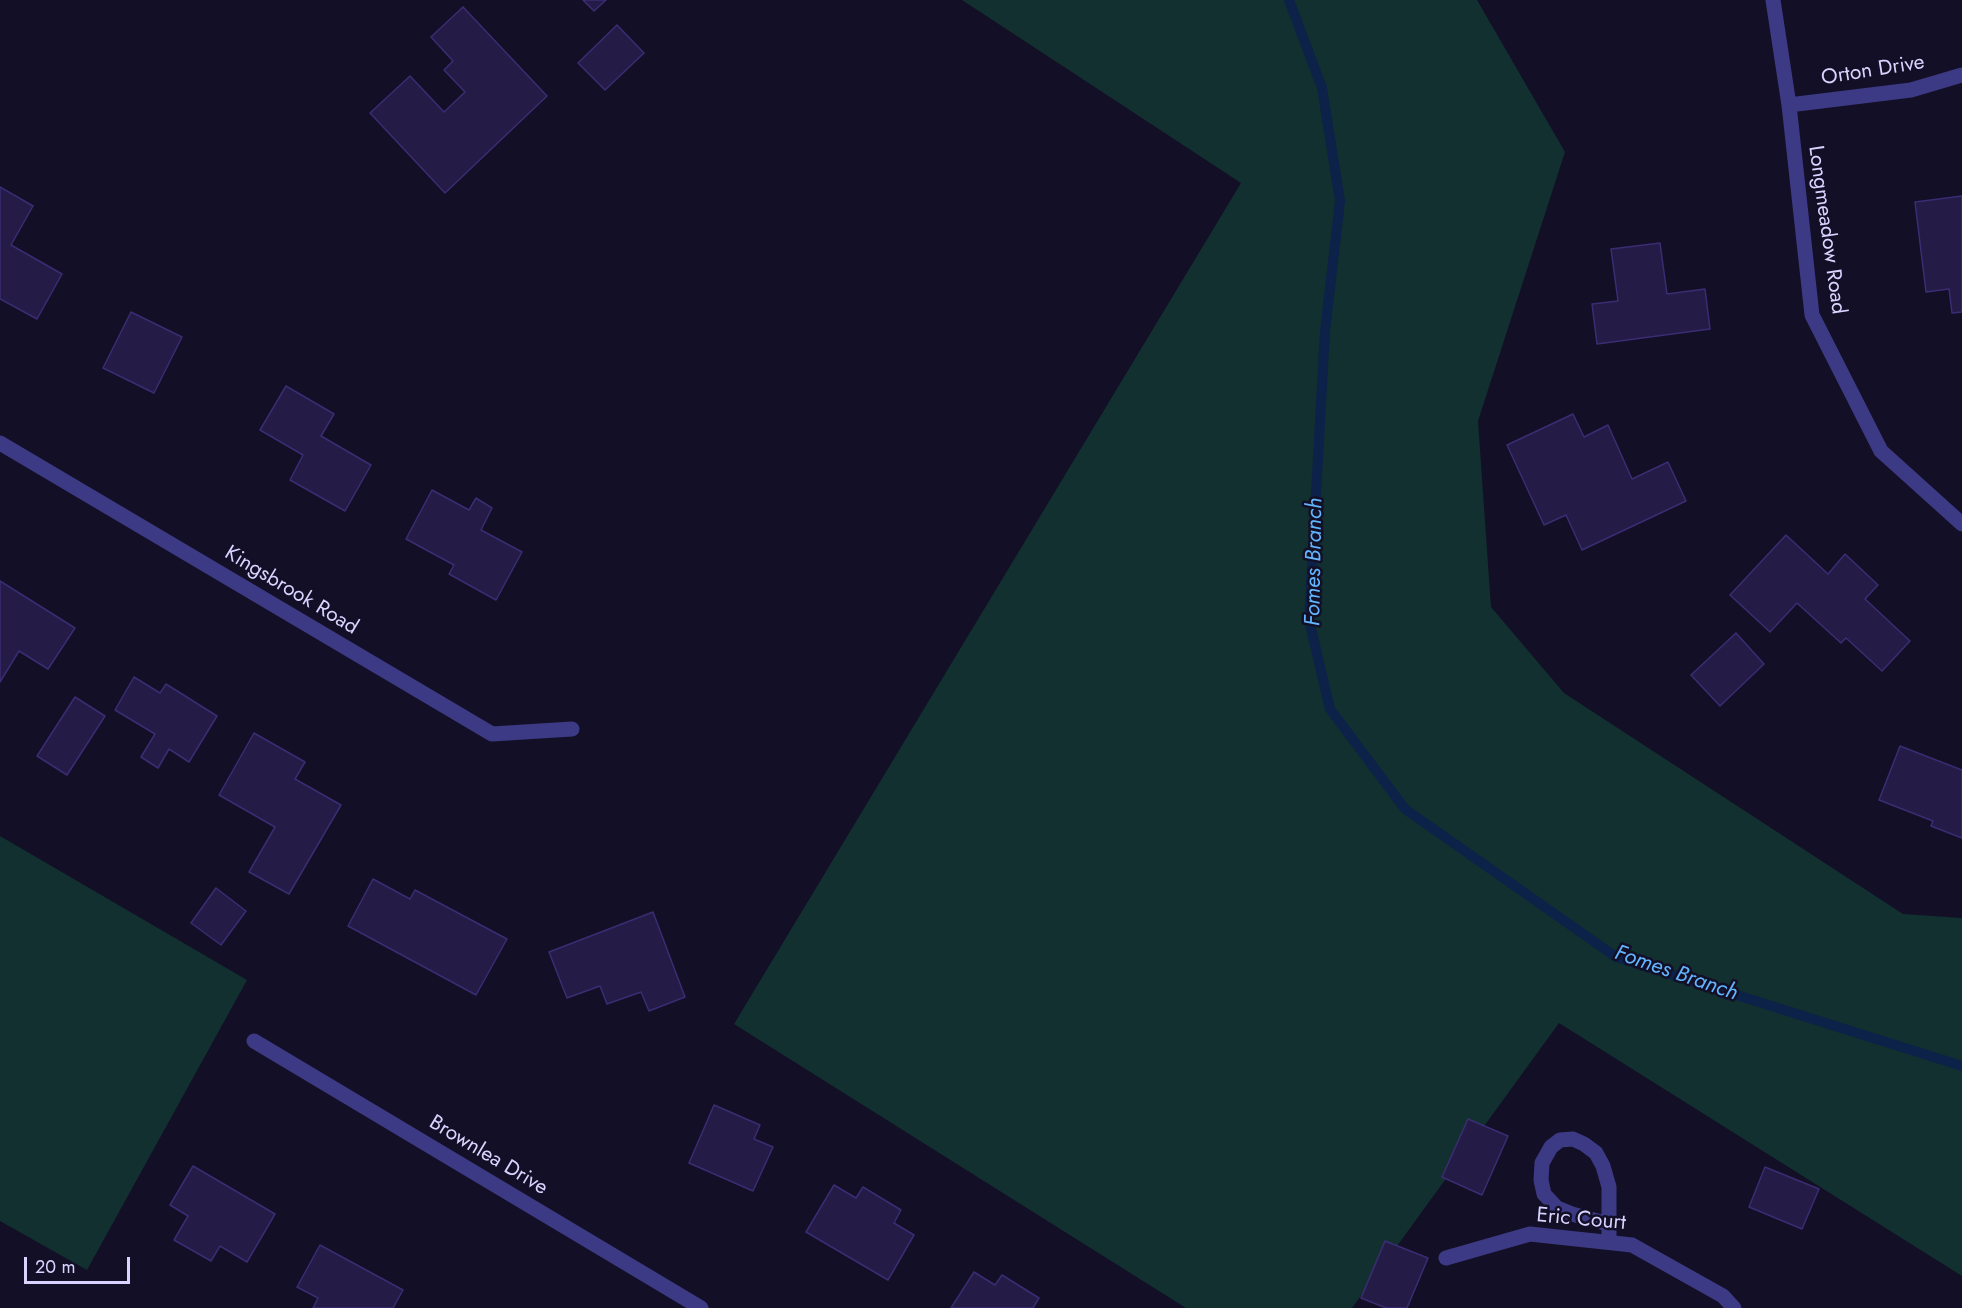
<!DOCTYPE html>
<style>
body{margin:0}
#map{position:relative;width:1962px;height:1308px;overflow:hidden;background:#130f26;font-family:Jost,sans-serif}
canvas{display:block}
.scale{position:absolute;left:24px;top:1257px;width:106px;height:27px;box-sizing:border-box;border:3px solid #d9d4ff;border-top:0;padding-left:8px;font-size:18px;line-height:21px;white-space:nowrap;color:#d9d4ff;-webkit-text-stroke:4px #130f26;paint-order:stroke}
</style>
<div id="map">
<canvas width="1962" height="1308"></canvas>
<div class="scale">20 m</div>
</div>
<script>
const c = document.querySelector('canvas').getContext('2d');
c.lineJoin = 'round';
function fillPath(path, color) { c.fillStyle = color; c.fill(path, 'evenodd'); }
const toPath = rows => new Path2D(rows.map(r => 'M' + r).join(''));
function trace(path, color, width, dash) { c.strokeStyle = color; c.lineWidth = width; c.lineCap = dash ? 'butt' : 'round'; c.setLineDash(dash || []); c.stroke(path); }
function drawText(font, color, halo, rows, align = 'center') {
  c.font = font + ' Jost,sans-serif'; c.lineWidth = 5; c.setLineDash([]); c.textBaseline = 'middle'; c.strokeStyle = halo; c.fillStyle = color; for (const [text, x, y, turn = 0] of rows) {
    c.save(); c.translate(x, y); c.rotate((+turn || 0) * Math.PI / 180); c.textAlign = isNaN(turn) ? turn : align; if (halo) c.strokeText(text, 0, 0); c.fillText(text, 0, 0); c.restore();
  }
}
fillPath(toPath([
 [962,0,1477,0,1565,152,1478,421,1491,607,1564,693,1903,914,1962,918,1962,1276,1559,1023,1352,1308,1186,1308,734,1024,1241,183],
 [0,836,247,980,87,1270,0,1221]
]), '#12302f');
trace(toPath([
 [1289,0,1322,88,1340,201,1325,331,1309,620,1330,709,1405,809,1616,957,1962,1066]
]), '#0c2248', 10);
const building = toPath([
 [583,0,606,0,594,11,583,0],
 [463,7,547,96,445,193,370,113,410,76,444,112,465,92,444,70,453,61,431,37,463,7],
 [617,25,644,53,605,90,578,63,617,25],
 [0,187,33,206,11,245,62,274,37,319,0,299,0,187],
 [1962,196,1962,312,1952,313,1949,289,1926,292,1915,202,1962,196],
 [1660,243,1667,294,1705,289,1710,329,1597,344,1592,304,1618,301,1611,249,1660,243],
 [131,312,182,337,154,393,103,368,131,312],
 [286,386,334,414,321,436,371,465,345,511,290,480,303,455,260,430,286,386],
 [1573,414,1584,437,1608,425,1632,479,1668,462,1686,501,1582,550,1566,515,1544,525,1507,445,1573,414],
 [432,490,469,510,476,498,492,508,481,530,522,552,496,600,449,574,454,565,406,539,432,490],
 [1786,535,1828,574,1845,554,1878,585,1865,599,1910,641,1882,671,1846,638,1841,643,1797,603,1770,632,1730,595,1786,535],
 [0,581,75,628,48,669,19,651,0,682,0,581],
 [1736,633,1764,664,1720,706,1691,675,1736,633],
 [134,677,160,693,166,684,217,716,189,762,169,749,158,768,141,757,155,734,115,710,134,677],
 [75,697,105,716,67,775,37,756,75,697],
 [254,733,305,762,295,779,341,805,289,894,249,872,275,827,219,795,254,733],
 [1900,746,1962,770,1962,838,1931,826,1933,821,1879,800,1900,746],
 [373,879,410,899,415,890,507,939,476,995,348,926,373,879],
 [216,888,246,911,221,945,191,923,216,888],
 [653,912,685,997,649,1011,641,992,607,1004,600,986,567,998,549,952,653,912],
 [714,1105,760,1125,754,1139,773,1147,753,1191,689,1163,714,1105],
 [1468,1119,1508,1136,1482,1195,1442,1177,1468,1119],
 [193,1166,275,1214,247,1262,220,1246,211,1261,174,1240,188,1216,170,1205,193,1166],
 [1765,1167,1819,1189,1802,1229,1749,1207,1765,1167],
 [834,1185,856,1198,863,1187,901,1210,894,1223,914,1235,888,1280,806,1232,834,1185],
 [1385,1241,1428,1258,1407,1308,1386,1308,1361,1298,1385,1241],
 [320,1245,403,1290,393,1308,313,1308,318,1298,297,1287,320,1245],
 [974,1272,995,1285,1002,1275,1039,1298,1033,1308,951,1308,974,1272]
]);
fillPath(building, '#241b47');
trace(building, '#3b2d73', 1.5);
trace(toPath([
 [1608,1224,1572,1214,1557,1208,1544,1194,1541,1180,1542,1163,1551,1147,1560,1140,1573,1139,1584,1144,1596,1153,1603,1166,1609,1187,1609,1242]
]), '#3d3a85', 15);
trace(toPath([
 [1773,0,1789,105,1812,315,1881,451,1962,524],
 [1789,105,1911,90,1962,75],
 [0,443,492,734,572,729],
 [254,1041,701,1308],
 [1446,1258,1530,1234,1632,1245,1723,1296,1734,1308]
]), '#3d3a85', 15);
drawText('21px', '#d9d4ff', '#130f26', [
 ["Orton Drive",1873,71,-9],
 ["Longmeadow Road",1826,230,82],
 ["Kingsbrook Road",291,591,31],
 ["Brownlea Drive",488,1156,31],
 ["Eric Court",1581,1220,5]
]);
drawText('italic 22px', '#62b6ff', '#130f26', [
 ["Fomes Branch",1315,562,-89],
 ["Fomes Branch",1676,974,19]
]);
</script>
